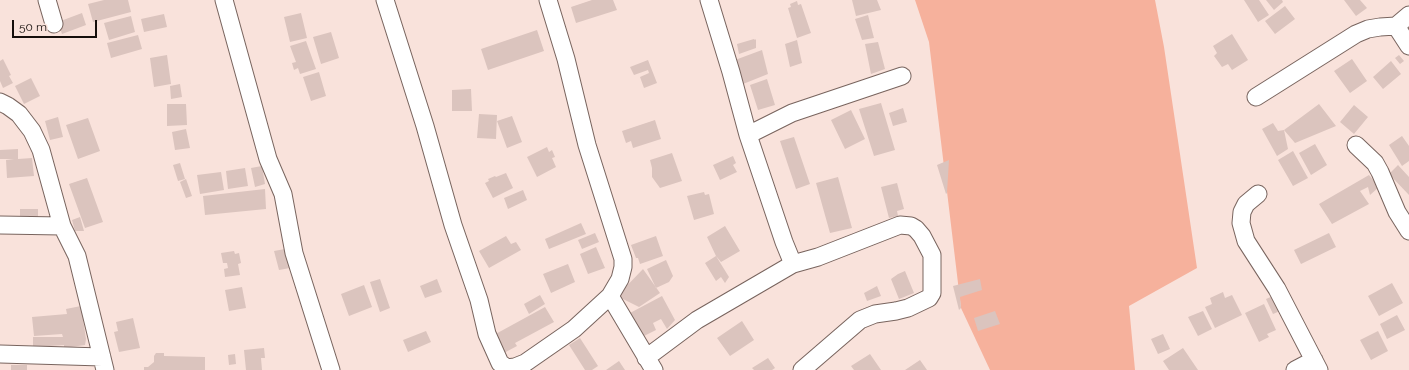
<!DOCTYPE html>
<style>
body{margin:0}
#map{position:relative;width:1409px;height:370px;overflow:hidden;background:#f9e2db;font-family:Raleway,sans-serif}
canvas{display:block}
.scale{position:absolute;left:12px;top:20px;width:85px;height:18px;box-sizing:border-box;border:2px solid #150e0b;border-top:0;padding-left:5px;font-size:12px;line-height:14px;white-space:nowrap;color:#150e0b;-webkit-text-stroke:3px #f9e2db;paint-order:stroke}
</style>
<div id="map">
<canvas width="1409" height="370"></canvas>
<div class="scale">50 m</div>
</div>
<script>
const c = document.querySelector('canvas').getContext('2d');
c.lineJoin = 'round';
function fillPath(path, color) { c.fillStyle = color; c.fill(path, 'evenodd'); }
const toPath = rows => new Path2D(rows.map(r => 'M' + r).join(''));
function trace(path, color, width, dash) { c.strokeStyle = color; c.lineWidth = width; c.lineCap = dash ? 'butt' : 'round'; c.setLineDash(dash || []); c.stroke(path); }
fillPath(toPath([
 [915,0,1155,0,1164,47,1197,268,1129,306,1135,370,990,370,961,308,929,42]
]), '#f6b19c');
fillPath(toPath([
 [104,0,128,0,131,12,93,22,88,4],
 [592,0,613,0,617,10,576,23,571,7],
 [852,0,877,0,881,10,856,16],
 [1244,0,1259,0,1269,15,1258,22],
 [1266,0,1282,0,1283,2,1274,10],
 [1344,0,1360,0,1367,8,1356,16],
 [797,1,798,5,801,4,811,33,797,38,788,8,791,7,790,4],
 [1285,6,1295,19,1275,34,1265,21],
 [82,13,86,25,62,34,58,22],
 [301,13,307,38,290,42,284,17],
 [164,14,167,27,144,32,141,19],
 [868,15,874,38,862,40,855,19],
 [131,16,135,32,109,40,104,23],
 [537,30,544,51,488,70,481,49],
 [331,32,339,58,321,64,313,37],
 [1232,34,1248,60,1232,70,1228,64,1222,67,1214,56,1217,53,1213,46],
 [138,35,142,49,111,58,107,43],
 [754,39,755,40,756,39,756,48,739,54,737,44],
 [797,40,802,63,790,67,785,44],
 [306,41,316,69,300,74,298,68,294,70,292,63,296,62,290,46],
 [878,42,885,69,871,74,865,44],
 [762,50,768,74,743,84,735,60],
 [167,55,171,84,154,87,150,58],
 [1399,55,1404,61,1400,64,1395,58],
 [3,59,11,75,9,76,13,83,3,88,0,81,0,61],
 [1352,59,1367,81,1350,93,1334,71],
 [648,60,657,83,644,88,640,77,649,73,648,70,634,75,630,67],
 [1391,61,1401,74,1383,89,1373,77],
 [319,72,326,96,311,101,303,77],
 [31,78,40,96,24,104,15,86],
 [767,79,775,105,758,110,750,85],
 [180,84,182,97,171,99,170,86],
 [471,89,472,111,452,111,452,90],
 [881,103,895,150,874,156,859,109],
 [167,104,186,104,187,125,167,126],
 [1319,104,1336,126,1295,143,1284,130],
 [1354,105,1368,117,1354,134,1340,122],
 [903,108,907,122,893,126,889,113],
 [851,110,865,139,845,149,831,120],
 [479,114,497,115,496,139,477,138],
 [512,116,522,142,507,148,497,121],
 [58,117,63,137,50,140,45,121],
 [88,118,100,151,78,159,66,125],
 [655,120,661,139,633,148,631,141,626,143,622,131],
 [1273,123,1278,131,1284,130,1288,149,1277,156,1262,129],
 [186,129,190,148,175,150,172,132],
 [1402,136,1409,146,1409,161,1402,166,1389,145],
 [794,137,810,184,796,189,780,141],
 [1315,144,1327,165,1311,175,1299,153],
 [547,147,549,152,552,150,555,157,552,158,556,167,537,177,527,157],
 [18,149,18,159,32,158,34,176,7,178,6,160,14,159,0,159,0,150],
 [1293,151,1308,178,1293,186,1278,160],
 [672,153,682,181,660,188,652,177,652,168,650,160],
 [733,156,736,163,733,165,737,172,720,180,713,165],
 [949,160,947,193,946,194,937,165],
 [180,163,185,179,178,181,173,165],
 [1398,165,1409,177,1409,195,1389,174],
 [262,166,265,184,255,187,251,168],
 [245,168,248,186,228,189,226,171],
 [221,172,224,190,200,194,197,175],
 [506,173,513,188,493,198,485,183,489,181,488,179,495,176,496,177],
 [1369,175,1379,187,1370,195,1368,187,1360,191,1369,204,1332,224,1319,204],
 [838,177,852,228,830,233,816,183],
 [87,178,103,222,85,228,69,184],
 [186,179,192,196,186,198,180,182],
 [897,183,904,209,897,211,898,216,889,218,881,187],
 [265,189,266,209,205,215,203,196],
 [523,190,527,200,508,209,504,198],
 [704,192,705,195,709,194,714,214,694,220,687,196],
 [20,209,38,209,38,217,20,217],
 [80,217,84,231,75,231,72,220],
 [581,223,586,234,549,249,545,239],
 [725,226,740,251,721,262,716,256,707,237],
 [595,233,599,242,582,249,578,240],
 [1329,233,1336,247,1301,264,1294,250],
 [506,236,511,244,516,242,521,250,489,268,479,251],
 [656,236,663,256,640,264,638,258,636,258,631,245],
 [596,247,605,268,588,274,580,254],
 [285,249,290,268,279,270,274,251],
 [234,251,235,254,239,253,241,263,238,264,240,275,225,277,224,269,228,268,227,263,223,263,221,253],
 [716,256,729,277,725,283,721,277,716,281,705,263],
 [666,260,673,276,669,282,656,288,647,269],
 [568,264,575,282,551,293,543,274],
 [643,269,660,293,639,307,617,296],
 [905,271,914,293,899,299,891,279,898,274],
 [380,279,390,308,380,312,370,282],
 [437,279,442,292,425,298,420,286],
 [980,279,982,290,960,297,961,308,959,310,953,286],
 [1392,283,1403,303,1379,316,1368,296],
 [364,285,372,307,349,316,341,294],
 [877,286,881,296,867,301,864,293],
 [242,287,246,308,229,311,225,290],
 [1223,292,1225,298,1232,295,1242,315,1215,328,1205,307,1212,304,1210,298],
 [540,295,545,304,529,314,524,304],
 [662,296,675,320,667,329,661,319,653,323,656,330,642,337,630,313],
 [1273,296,1280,311,1273,314,1266,299],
 [1264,304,1276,330,1267,334,1269,337,1259,342,1245,313],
 [81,306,86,339,85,345,64,348,64,345,50,346,50,340,50,346,33,346,33,337,63,337,62,334,34,336,32,317,67,314,66,309],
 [545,307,554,322,515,343,517,346,502,354,492,336],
 [995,311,1000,324,978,331,974,318],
 [1203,311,1212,329,1198,336,1188,317],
 [1397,315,1405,330,1387,339,1380,324],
 [133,318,140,348,119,352,114,332,118,331,116,322],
 [742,321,754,340,730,356,717,338],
 [426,331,431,342,408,352,403,340],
 [1378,331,1388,351,1371,360,1360,340],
 [1163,334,1170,349,1158,354,1151,339],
 [580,338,598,366,592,370,585,370,569,345],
 [264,348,265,358,261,358,262,370,246,370,244,350],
 [1183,348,1198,370,1169,370,1163,361],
 [156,353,164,353,164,356,205,357,205,370,144,370,144,367,148,367,154,362,154,356],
 [235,354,236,364,229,365,228,355],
 [870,354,881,370,854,370,851,366],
 [768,358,775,368,772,370,754,370,752,368],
 [920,360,927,370,905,370],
 [619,361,625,370,606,370],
 [11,365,27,365,27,370,11,370]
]), '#dbc4be');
const minor = toPath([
 [47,0,54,24],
 [224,0,268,159,283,194,294,253,331,370],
 [385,0,425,126,453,225,479,300,487,334,500,363,507,368,515,367,525,363,574,329,610,296,620,279,623,267,623,259,587,145,566,59,548,0],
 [1409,15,1396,26,1409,46],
 [1256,97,1356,34,1368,29,1380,27,1396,26],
 [0,102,8,106,19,114,32,131,41,150,62,226,77,256,105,370],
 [748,135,792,113,902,76],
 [1356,145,1375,163,1380,172,1397,212,1409,231],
 [1258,194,1246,204,1242,212,1241,223,1246,241,1277,289,1319,370],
 [0,225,62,226],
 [793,264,818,257,900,225,911,226,916,229,922,236,932,255,932,293,929,298,908,308,896,311,875,314,860,320,802,370],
 [610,296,654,370],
 [0,354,102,357],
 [646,358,697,320,793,264,784,242,748,135,731,72,709,0],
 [1295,370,1314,360]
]);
trace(minor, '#78645e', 19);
trace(minor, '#fff', 17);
</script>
